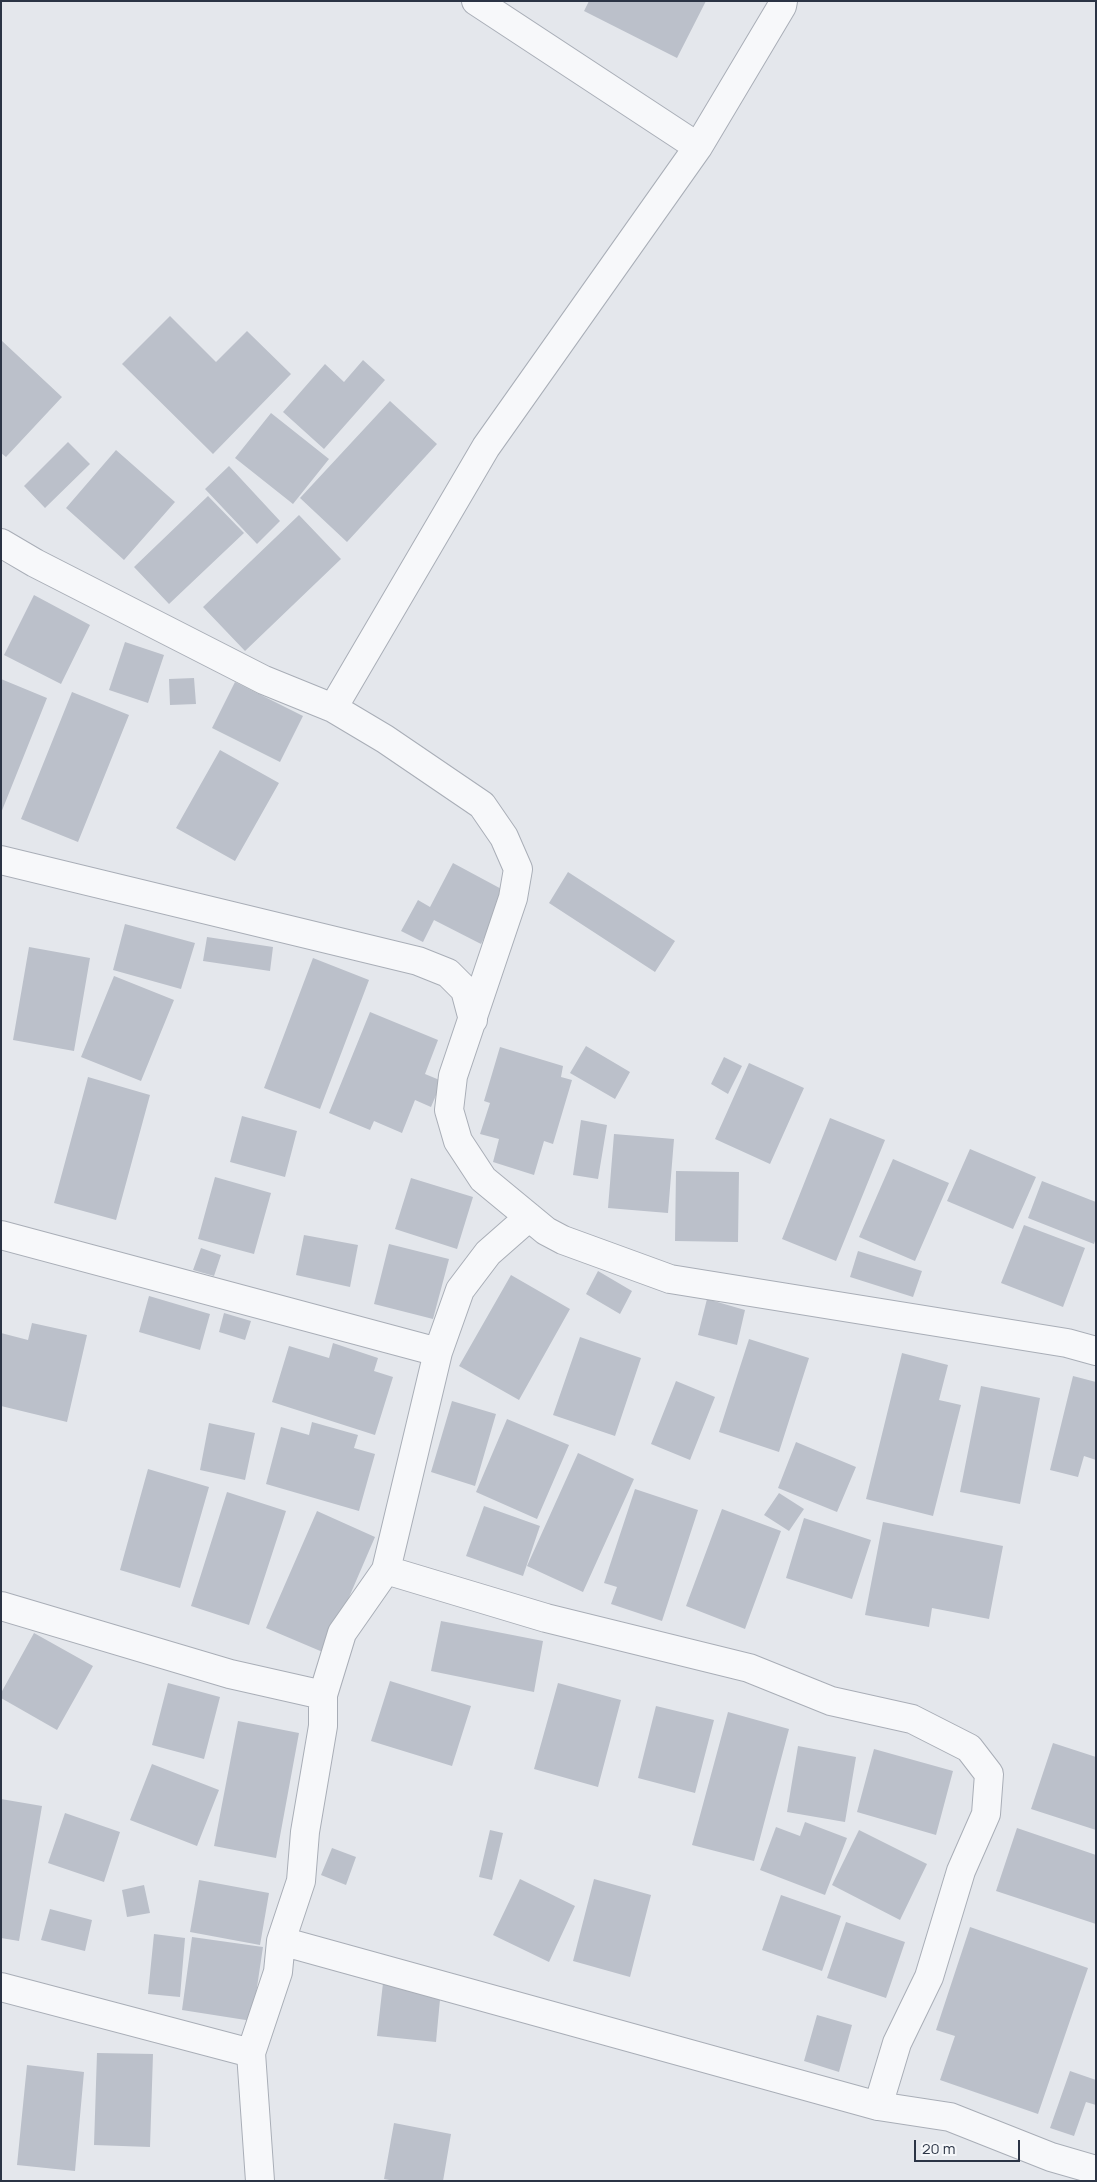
<!DOCTYPE html>
<style>
body{margin:0}
#map{position:relative;width:1097px;height:2182px;overflow:hidden;background:#e4e7ec;font-family:Manrope,sans-serif}
canvas{display:block}
.frame{position:absolute;inset:0;border:2px solid #2b3445;pointer-events:none}
.scale{position:absolute;left:914px;top:2140px;width:106px;height:22px;box-sizing:border-box;border:2px solid #2b3445;border-top:0;padding-left:6px;font-size:15px;line-height:18px;white-space:nowrap;color:#2b3445;-webkit-text-stroke:4px #f4f6f9;paint-order:stroke}
</style>
<div id="map">
<canvas width="1097" height="2182"></canvas>
<div class="frame"></div>
<div class="scale">20 m</div>
</div>
<script>
const c = document.querySelector('canvas').getContext('2d');
c.lineJoin = 'round';
function fillPath(path, color) { c.fillStyle = color; c.fill(path, 'evenodd'); }
const toPath = rows => new Path2D(rows.map(r => 'M' + r).join(''));
function trace(path, color, width, dash) { c.strokeStyle = color; c.lineWidth = width; c.lineCap = dash ? 'butt' : 'round'; c.setLineDash(dash || []); c.stroke(path); }
fillPath(toPath([
 [589,1,706,1,677,58,584,11],
 [170,316,216,362,247,331,291,374,213,454,122,364],
 [1,340,62,397,6,457,1,453],
 [363,360,385,380,324,449,283,412,325,364,344,382],
 [390,401,437,444,347,542,300,498],
 [271,413,329,459,293,504,235,458],
 [68,442,90,464,45,508,24,486],
 [116,450,175,502,124,560,66,508],
 [229,466,280,521,257,544,205,489],
 [208,496,244,533,169,604,134,567],
 [299,515,341,559,245,651,203,607],
 [34,595,90,625,61,684,4,655],
 [125,642,164,655,148,703,109,690],
 [194,678,196,704,170,705,169,679],
 [1,679,47,698,1,813],
 [235,682,303,716,280,762,212,728],
 [72,692,129,715,78,842,21,819],
 [220,750,279,783,235,861,176,828],
 [453,863,507,892,481,944,434,920,423,942,401,931,418,900,430,907],
 [568,872,675,941,655,972,549,903],
 [125,924,195,943,181,989,113,970],
 [207,937,273,947,270,971,203,961],
 [29,947,90,958,74,1051,13,1040],
 [313,958,369,980,320,1109,264,1088],
 [114,976,174,1000,141,1081,81,1057],
 [370,1012,438,1040,425,1074,442,1081,431,1107,415,1100,402,1133,374,1121,370,1130,329,1113],
 [586,1046,630,1072,615,1099,570,1073],
 [500,1047,563,1066,561,1077,572,1080,553,1144,544,1141,534,1175,493,1162,499,1139,480,1134,490,1103,484,1101],
 [724,1057,742,1066,728,1094,711,1084],
 [749,1063,804,1088,770,1164,715,1139],
 [88,1077,150,1095,116,1220,54,1203],
 [242,1116,297,1131,285,1177,230,1162],
 [830,1118,885,1140,836,1261,782,1239],
 [581,1120,607,1125,598,1179,573,1175],
 [614,1134,674,1139,668,1213,608,1208],
 [970,1149,1036,1177,1013,1229,947,1201],
 [893,1159,949,1183,915,1261,859,1237],
 [676,1171,739,1172,738,1242,675,1241],
 [215,1177,271,1193,254,1254,198,1239],
 [411,1178,473,1197,457,1249,395,1229],
 [1042,1181,1096,1202,1096,1238,1094,1244,1028,1218],
 [1024,1225,1085,1248,1063,1307,1001,1283],
 [304,1235,358,1245,350,1287,296,1275],
 [389,1244,449,1259,433,1319,374,1304],
 [201,1248,221,1255,214,1276,193,1270],
 [858,1251,922,1271,913,1297,850,1277],
 [598,1271,632,1291,620,1314,586,1294],
 [511,1275,570,1309,519,1400,459,1366],
 [149,1296,210,1314,200,1350,139,1332],
 [707,1299,745,1310,737,1345,698,1335],
 [224,1313,251,1321,245,1340,219,1332],
 [32,1323,87,1335,67,1422,1,1406,1,1333,28,1340],
 [580,1337,641,1358,615,1436,553,1415],
 [749,1339,809,1358,779,1452,719,1432],
 [333,1343,378,1358,374,1371,393,1377,375,1435,272,1402,289,1346,329,1358],
 [902,1353,948,1365,939,1400,961,1405,933,1516,866,1499],
 [1073,1376,1096,1382,1096,1460,1084,1456,1078,1477,1050,1470],
 [676,1381,715,1397,690,1460,651,1444],
 [981,1386,1040,1398,1020,1504,960,1492],
 [452,1401,496,1414,475,1486,431,1472],
 [507,1419,569,1445,537,1519,476,1492],
 [312,1422,358,1435,354,1448,375,1454,359,1511,266,1484,281,1427,309,1435],
 [209,1423,255,1433,245,1480,200,1470],
 [796,1442,856,1467,837,1512,778,1488],
 [578,1453,634,1479,583,1592,527,1566],
 [148,1469,209,1487,180,1588,120,1570],
 [635,1489,698,1510,662,1621,611,1604,617,1587,604,1583],
 [227,1492,286,1511,249,1625,191,1606],
 [779,1493,804,1509,789,1531,764,1515],
 [484,1506,540,1526,523,1576,466,1556],
 [722,1509,781,1531,745,1629,686,1606],
 [317,1511,375,1537,325,1653,266,1628],
 [804,1518,871,1540,852,1599,786,1578],
 [883,1522,1003,1546,989,1619,932,1608,929,1627,865,1615],
 [441,1621,543,1641,534,1692,431,1671],
 [34,1633,93,1666,57,1730,1,1698,1,1693],
 [390,1681,471,1706,452,1766,371,1741],
 [168,1683,220,1697,204,1759,152,1745],
 [558,1683,621,1700,598,1787,534,1769],
 [656,1706,714,1720,695,1793,638,1778],
 [728,1712,789,1729,754,1861,692,1845],
 [238,1721,299,1733,276,1858,214,1846],
 [1053,1743,1096,1757,1096,1830,1031,1809],
 [798,1746,856,1757,845,1822,787,1812],
 [874,1749,953,1771,936,1835,857,1812],
 [152,1764,219,1790,197,1846,130,1820],
 [1,1799,42,1806,19,1941,1,1938],
 [65,1813,120,1832,104,1882,48,1863],
 [805,1822,847,1838,825,1895,760,1870,776,1827,800,1836],
 [1017,1828,1096,1855,1096,1924,996,1891],
 [490,1830,503,1833,492,1880,479,1877],
 [859,1830,927,1864,900,1920,832,1885],
 [332,1848,356,1857,346,1885,321,1875],
 [520,1879,575,1906,549,1962,493,1935],
 [594,1879,651,1895,630,1977,573,1961],
 [199,1880,269,1893,260,1945,190,1932],
 [144,1885,150,1913,127,1917,122,1890],
 [781,1895,841,1916,822,1971,762,1950],
 [50,1909,92,1920,85,1951,41,1940],
 [846,1922,905,1942,886,1998,827,1978],
 [970,1927,1088,1968,1038,2114,940,2080,955,2036,936,2030],
 [154,1934,185,1938,180,1997,148,1994],
 [192,1937,263,1947,252,2021,182,2010],
 [383,1983,441,1989,436,2042,377,2036],
 [817,2015,852,2025,839,2072,804,2061],
 [97,2053,153,2054,150,2147,94,2145],
 [27,2065,84,2072,75,2171,17,2165],
 [1070,2071,1096,2080,1096,2105,1086,2102,1074,2136,1050,2128],
 [394,2123,451,2134,443,2181,395,2181,384,2179]
]), '#bbc0ca');
const street = toPath([
 [476,1,698,147],
 [1,543,35,563,264,680,333,708,385,739,482,805,504,837,518,869,513,898,453,1076,449,1110,458,1141,483,1179,546,1231,563,1240,670,1279,1067,1343,1096,1351],
 [333,708,486,447,698,147,782,6,783,1],
 [1,860,418,961,448,973,465,990,473,1020],
 [529,1217,488,1253,460,1290,438,1352,386,1570,546,1618,749,1668,831,1701,912,1719,969,1748,989,1774,986,1814,961,1871,929,1977,897,2043,878,2106,950,2117,1051,2157,1096,2170],
 [1,1235,438,1352],
 [1,1606,230,1674,323,1695],
 [281,1941,878,2106],
 [1,1987,251,2053],
 [260,2181,251,2053,278,1972,281,1941,301,1881,305,1832,323,1726,323,1695,342,1633,386,1570]
]);
trace(street, '#a9aeb7', 30);
trace(street, '#f7f8fa', 28);
</script>
